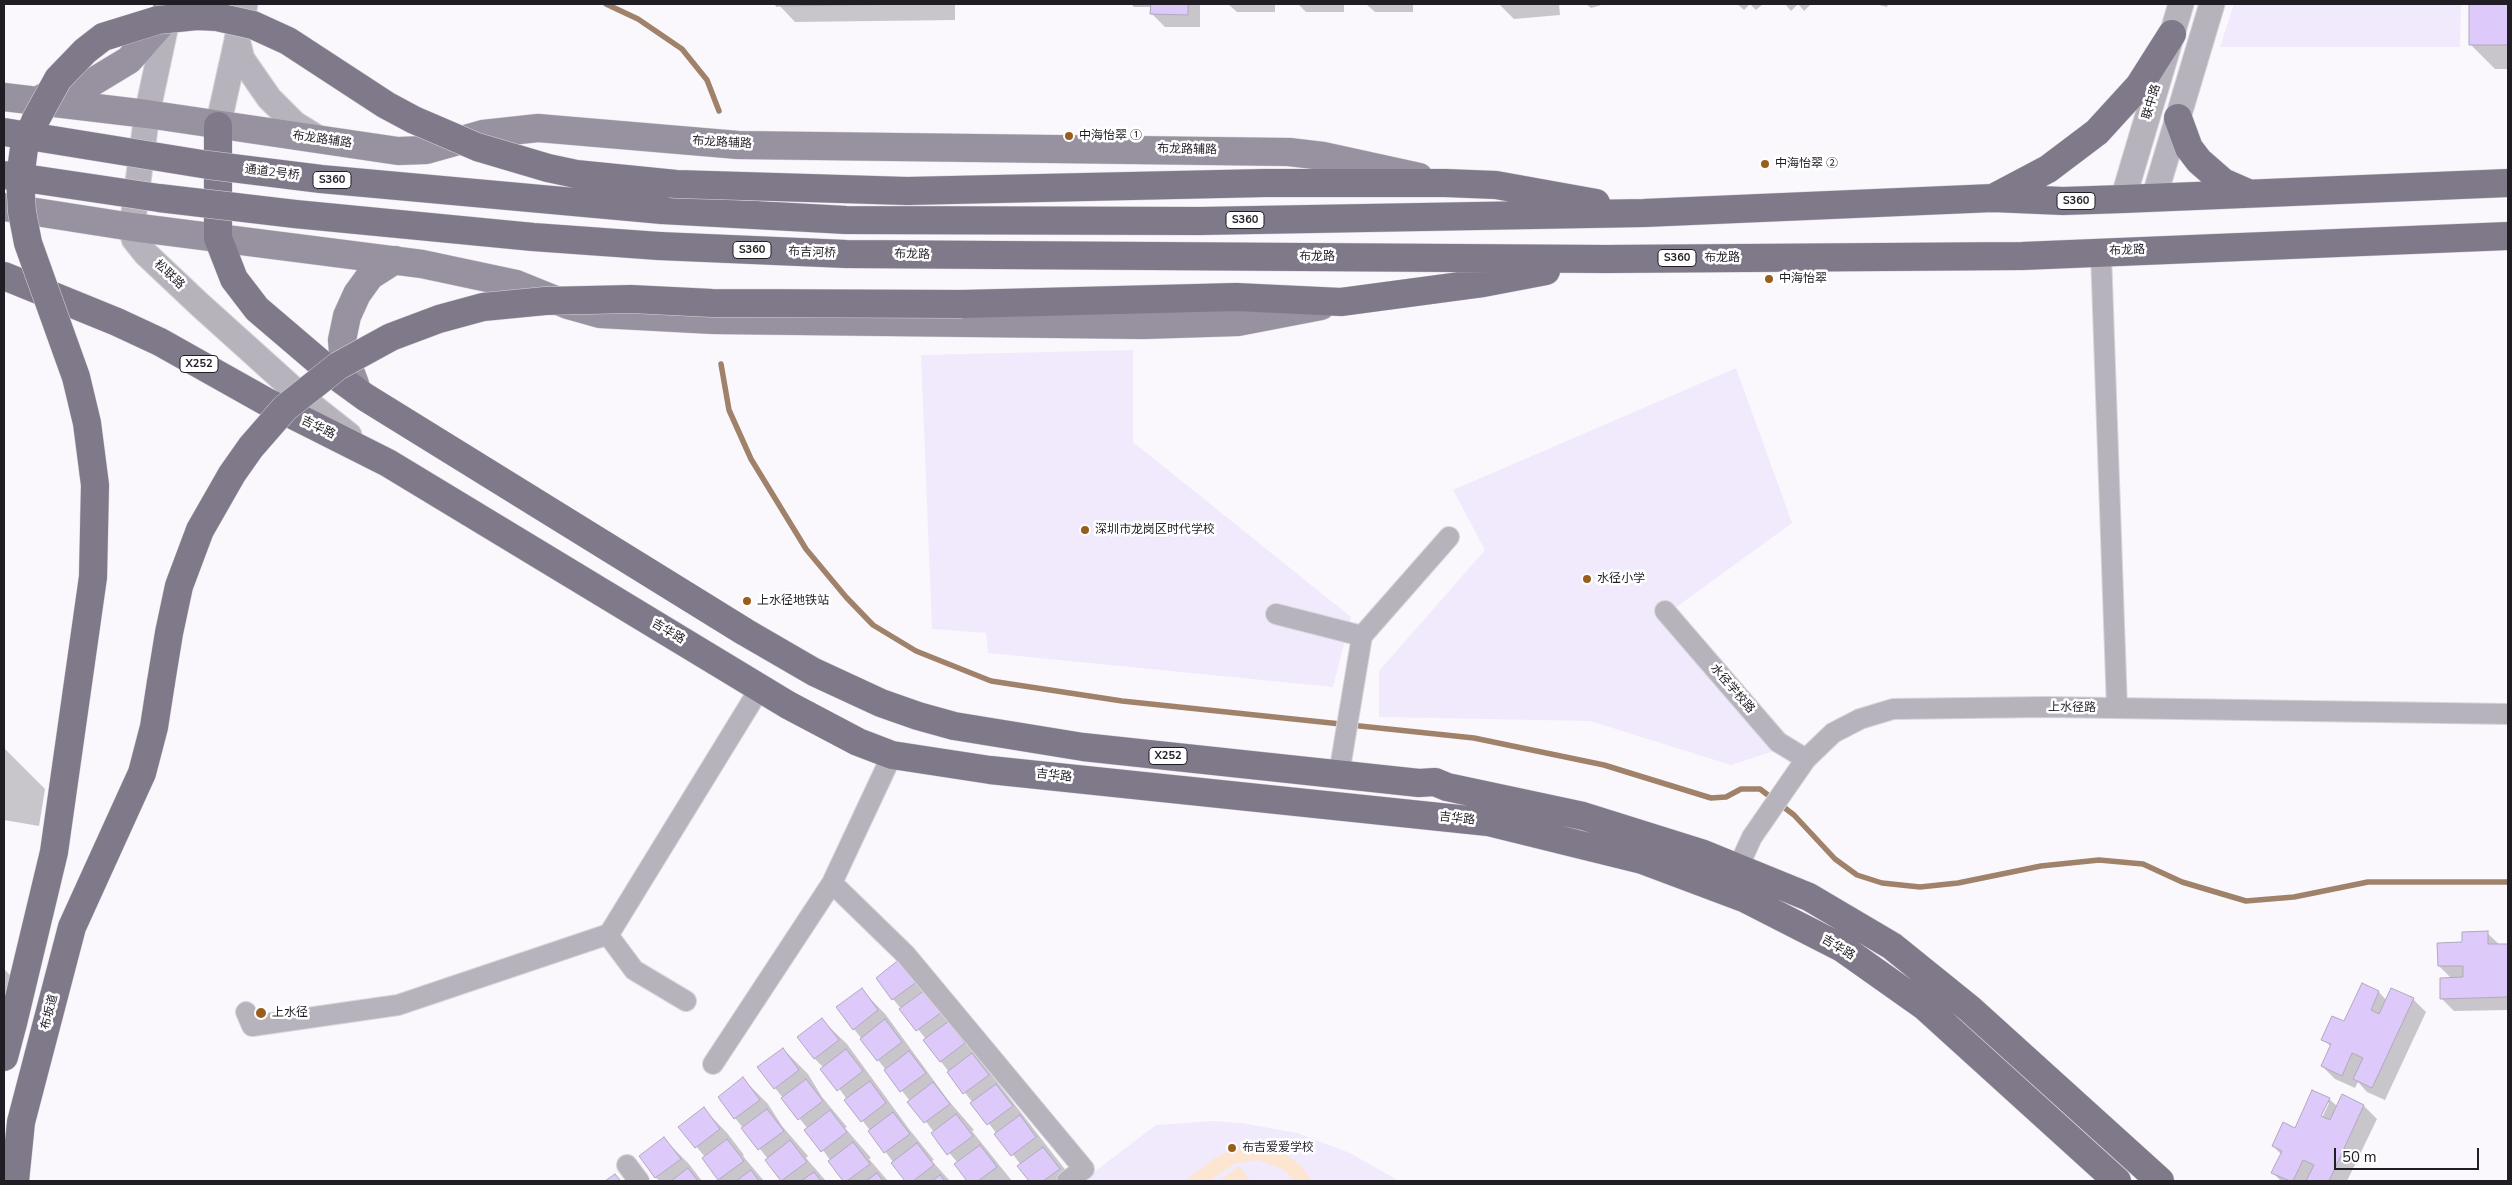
<!DOCTYPE html>
<meta charset="utf-8">
<style>
body{margin:0}
#map{position:relative;width:2512px;height:1185px;overflow:hidden;background:#faf8fd;font-family:"Nunito Sans",sans-serif}
canvas{display:block}
.frame{position:absolute;inset:0;border:5px solid #201d25;pointer-events:none}
.scale{position:absolute;left:2334px;top:1148px;width:145px;height:22px;box-sizing:border-box;border:2px solid #201d25;border-top:0;padding-left:6px;font-size:15px;line-height:18px;white-space:nowrap;color:#201d25;-webkit-text-stroke:4px #fff;paint-order:stroke}
</style>
<div id="map">
<canvas width="2512" height="1185"></canvas>
<div class="frame"></div>
<div class="scale">50 m</div>
</div>
<script>
const c = document.querySelector('canvas').getContext('2d');
c.lineJoin = 'round';
function fillPath(path, color) { c.fillStyle = color; c.fill(path, 'evenodd'); }
const toPath = rows => new Path2D(rows.map(r => 'M' + r).join(''));
function trace(path, color, width, dash) { c.strokeStyle = color; c.lineWidth = width; c.lineCap = dash ? 'butt' : 'round'; c.setLineDash(dash || []); c.stroke(path); }
function drawText(font, color, halo, rows, align = 'center') {
  c.font = font + ' "Nunito Sans","Noto Sans SC",sans-serif'; c.lineWidth = 5; c.setLineDash([]); c.textBaseline = 'middle'; c.strokeStyle = halo; c.fillStyle = color; for (const [text, x, y, turn = 0] of rows) {
    c.save(); c.translate(x, y); c.rotate((+turn || 0) * Math.PI / 180); c.textAlign = isNaN(turn) ? turn : align; if (halo) c.strokeText(text, 0, 0); c.fillText(text, 0, 0); c.restore();
  }
}
fillPath(toPath([
 [2234,4,2461,4,2460,47,2220,47],
 [1133,350,1133,442,1351,617,1333,687,988,653,986,633,932,629,921,355],
 [1736,368,1792,523,1675,608,1795,744,1731,765,1590,721,1379,717,1379,671,1485,550,1453,490],
 [1213,1121,1241,1123,1297,1133,1350,1153,1399,1181,1082,1181,1156,1125]
]), '#f1eafc');
fillPath(toPath([
 [1243,1146,1259,1146,1275,1149,1289,1156,1301,1166,1312,1181,1295,1181,1281,1168,1258,1160,1234,1164,1209,1181,1185,1181,1215,1158,1228,1151],
 [1239,1166,1250,1181,1219,1181]
]), '#fce6d2');
fillPath(toPath([
 [778,4,965,4,955,4,955,20,795,22],
 [1131,4,1200,4,1200,27,1165,27,1152,14,1152,7,1134,7],
 [1228,4,1275,4,1275,12,1237,12],
 [1298,4,1344,4,1344,12,1306,12],
 [1366,4,1413,4,1413,12,1375,12],
 [1499,4,1559,4,1560,15,1514,19],
 [1586,4,1605,4,1591,8],
 [1737,4,1763,4,1756,10,1750,4,1744,10],
 [1785,4,1811,4,1804,11,1798,4,1791,11],
 [1875,4,1888,4,1887,7],
 [2470,4,2508,4,2508,69,2495,69,2470,44],
 [4,748,45,789,39,826,4,820],
 [2487,933,2500,945,2508,945,2508,1010,2454,1011,2441,998,2452,979,2439,966,2463,944],
 [901,960,989,1069,988,1070,1074,1181,1031,1181,1019,1166,1021,1165,925,1041,926,1039,893,999],
 [4,969,23,988,4,1022],
 [2362,985,2379,992,2387,1001,2413,999,2426,1012,2385,1100,2367,1092,2358,1082,2355,1088,2335,1079,2322,1066,2331,1047,2323,1039,2344,1023],
 [862,990,886,1015,948,1100,974,1130,972,1131,1012,1181,969,1181,956,1165,958,1163,932,1133,934,1132,854,1029],
 [822,1020,847,1044,909,1129,934,1160,932,1161,950,1181,907,1181,824,1068,814,1058],
 [783,1049,808,1074,822,1097,847,1127,845,1128,871,1158,869,1159,888,1181,845,1181,808,1129,775,1088],
 [743,1079,768,1104,782,1126,808,1156,806,1158,826,1181,783,1181,767,1160,768,1159,735,1118],
 [2343,1096,2364,1106,2377,1119,2347,1181,2281,1181,2273,1173,2281,1154,2273,1146,2329,1099,2338,1107],
 [2327,1103,2329,1103,2320,1122,2318,1121],
 [704,1109,728,1134,744,1155,743,1156,764,1181,721,1181,719,1179,705,1157,680,1127],
 [664,1139,689,1164,702,1181,660,1181,656,1178,640,1156]
]), '#0003');
trace(toPath([
 [606,4,638,19,682,49,707,80,719,111],
 [721,364,729,410,751,459,806,549,846,597,873,625,916,651,991,681,1122,701,1474,738,1604,765,1711,798,1726,797,1741,789,1760,789,1794,815,1835,859,1857,875,1882,883,1920,887,1958,883,2041,866,2099,860,2143,864,2182,882,2246,901,2294,897,2368,882,2508,882]
]), '#a0826a', 5.5);
const building = toPath([
 [776,4,916,4,776,6,776,4],
 [1151,4,1188,4,1188,15,1150,14,1151,4],
 [2469,4,2508,4,2508,45,2469,45,2469,4],
 [2488,931,2488,944,2508,944,2508,997,2440,999,2440,978,2463,977,2463,966,2438,966,2437,943,2462,942,2462,932,2488,931],
 [901,958,918,981,892,1000,876,978,901,958],
 [2362,983,2379,991,2371,1010,2379,1014,2391,988,2414,998,2372,1088,2353,1079,2363,1058,2352,1053,2342,1076,2321,1066,2331,1044,2321,1040,2332,1016,2344,1021,2362,983],
 [862,988,878,1010,853,1030,836,1007,862,988],
 [925,990,942,1012,916,1031,899,1009,925,990],
 [822,1018,839,1040,814,1059,797,1037,822,1018],
 [885,1019,902,1042,877,1061,860,1039,885,1019],
 [949,1021,965,1043,940,1062,923,1040,949,1021],
 [783,1048,799,1070,774,1089,757,1067,783,1048],
 [846,1049,863,1071,837,1091,820,1069,846,1049],
 [909,1051,926,1073,900,1092,884,1070,909,1051],
 [972,1053,989,1075,963,1094,947,1072,972,1053],
 [743,1077,760,1100,734,1119,718,1097,743,1077],
 [806,1079,823,1101,798,1120,781,1098,806,1079],
 [870,1081,886,1103,861,1122,844,1100,870,1081],
 [933,1082,950,1104,924,1123,907,1102,933,1082],
 [996,1084,1013,1106,987,1125,970,1103,996,1084],
 [2312,1090,2330,1098,2321,1116,2330,1120,2342,1094,2364,1105,2329,1181,2306,1181,2314,1165,2303,1160,2293,1181,2290,1181,2271,1173,2282,1151,2272,1146,2283,1122,2295,1128,2312,1090],
 [704,1107,720,1129,695,1148,678,1127,704,1107],
 [767,1109,784,1131,758,1150,741,1128,767,1109],
 [830,1110,847,1132,821,1152,804,1130,830,1110],
 [893,1112,910,1134,884,1153,868,1131,893,1112],
 [956,1114,973,1136,947,1155,931,1133,956,1114],
 [1020,1115,1036,1137,1011,1156,994,1134,1020,1115],
 [664,1137,681,1159,655,1178,639,1156,664,1137],
 [727,1139,744,1161,718,1180,702,1158,727,1139],
 [790,1140,807,1162,781,1181,765,1160,790,1140],
 [853,1142,870,1164,847,1181,843,1181,828,1161,853,1142],
 [917,1143,934,1165,913,1181,905,1181,891,1163,917,1143],
 [980,1145,997,1167,978,1181,967,1181,954,1164,980,1145],
 [1043,1147,1060,1169,1043,1181,1029,1181,1017,1166,1043,1147],
 [688,1168,698,1181,671,1181,688,1168],
 [751,1170,759,1181,736,1181,751,1170],
 [814,1172,821,1181,801,1181,814,1172],
 [877,1173,883,1181,866,1181,877,1173],
 [615,1174,621,1181,605,1181,615,1174],
 [940,1175,945,1181,932,1181,940,1175]
]);
fillPath(building, '#ddc9fa');
trace(building, '#b1a8be', 1);
const minor = toPath([
 [2101,253,2117,708],
 [1665,611,1778,742,1806,759],
 [1276,614,1362,636],
 [1339,774,1362,636,1449,537],
 [1732,881,1752,837,1806,759,1833,733,1860,719,1893,709,2046,707,2508,714],
 [832,883,906,955,1084,1169,1067,1181],
 [608,935,634,970,686,1001],
 [246,1012,252,1026,398,1005,609,934,760,688],
 [713,1064,832,883,892,755],
 [627,1165,639,1181]
]);
const tertiary = toPath([
 [169,11,147,114,132,227,134,239,146,254,199,304,311,405,349,435],
 [237,39,242,59,269,98,295,124,321,140],
 [218,126,245,4],
 [2154,198,2212,4],
 [2123,199,2181,4]
]);
const secondary = toPath([
 [4,97,147,114,398,151,426,150,483,134,538,128,738,145,1289,152,1323,156,1419,177],
 [44,97,86,86,129,60,159,26,170,4],
 [4,207,132,227,422,264,516,284,568,305,600,314,713,320,1143,325,1238,322,1321,306],
 [355,384,343,352,342,340,347,316,357,294,370,276,395,260]
]);
const primary = toPath([
 [2178,118,2189,148,2199,161,2223,182,2248,193],
 [218,126,218,238,234,279,257,309,332,373,365,397,745,632,814,672,881,703,918,716,954,726,1083,747,1419,783,1435,782,1447,787,1583,816,1701,853,1809,897,1892,946,1970,1009,2160,1181],
 [907,191,1265,183,1445,183,1496,185,1596,203],
 [1995,197,2048,169,2097,132,2139,86,2172,34],
 [662,210,846,220,1200,221,1644,213,1993,198,2063,201,2123,199,2508,183],
 [659,246,846,254,1606,259,2022,256,2508,236],
 [4,276,117,322,160,342,265,401,388,463,788,705,858,742,892,755,990,770,1488,822,1642,860,1746,899,1842,948,1924,1006,2117,1181],
 [962,304,1236,297,1341,302,1483,283,1546,271],
 [4,1057,13,1023],
 [15,1181,21,1122,72,927,142,773,154,727,161,682]
]);
trace(minor, '#d7d5da', 22);
trace(tertiary, '#d7d5da', 27);
trace(secondary, '#d7d5da', 29);
trace(primary, '#d7d5da', 29);
trace(minor, '#b7b3bd', 20);
trace(tertiary, '#b7b3bd', 25);
trace(secondary, '#9791a0', 28);
trace(primary, '#80798a', 28);
const primaryBridge = toPath([
 [4,132,208,165,321,179,662,210],
 [4,175,159,198,295,214,533,237,659,246],
 [161,682,169,633,179,586,200,530,232,474,251,447,285,408,338,366,391,337,439,319,483,307,545,301,631,299,712,303,962,304],
 [13,1023,54,852,93,577,95,485,87,423,76,377,28,243,22,212,20,179,24,148,36,119,58,79,85,51,103,37,158,20,197,16,217,17,253,25,288,41,386,105,414,120,477,147,548,168,576,174,676,184,907,191]
]);
trace(primaryBridge, '#d7d5da', 29, []);
trace(primaryBridge, '#80798a', 28);
for (const [x, y, r, color] of [
 [1069,136,5,"#985e1d"],
 [1765,164,5,"#985e1d"],
 [1769,279,5,"#985e1d"],
 [1085,530,5,"#985e1d"],
 [1587,579,5,"#985e1d"],
 [747,601,5,"#985e1d"],
 [261,1013,6,"#985e1d"],
 [1232,1148,5,"#985e1d"]
]) { const dot = new Path2D(); dot.arc(x, y, r, 0, 2 * Math.PI); c.fillStyle = color; c.fill(dot); trace(dot, '#fff', 2); }
for (const [x, y, w] of [
 [332,180,38],
 [2076,201,38],
 [1245,220,38],
 [752,250,38],
 [1677,258,38],
 [199,364,38],
 [1168,756,38]
]) { const box = new Path2D(); box.roundRect(x - w / 2, y - 8.5, w, 17, 4); c.fillStyle = '#fff'; c.fill(box); trace(box, '#201d25', 1); }
drawText('bold 11px', '#201d25', null, [
 ["S360",332,180],
 ["S360",2076,201],
 ["S360",1245,220],
 ["S360",752,250],
 ["S360",1677,258],
 ["X252",199,364],
 ["X252",1168,756]
]);
drawText('12px', '#201d25', '#fff', [
 ["联中路",2152,102,-74],
 ["布龙路辅路",322,140,8],
 ["布龙路辅路",722,143,3],
 ["布龙路辅路",1187,150,1],
 ["通道2号桥",272,173,7],
 ["布龙路",2127,251,-3],
 ["布吉河桥",812,253,2],
 ["布龙路",912,255,1],
 ["布龙路",1317,257],
 ["布龙路",1722,258],
 ["松联路",169,275,43],
 ["吉华路",318,428,26],
 ["吉华路",668,632,31],
 ["水径学校路",1732,689,49],
 ["上水径路",2072,708,1],
 ["吉华路",1054,776,6],
 ["吉华路",1457,819,6],
 ["吉华路",1838,948,31],
 ["布坂道",50,1012,-76]
]);
drawText('12px', '#201d25', '#fff', [
 ["中海怡翠 ①",1079,136],
 ["中海怡翠 ②",1775,164],
 ["中海怡翠",1779,279],
 ["深圳市龙岗区时代学校",1095,530],
 ["水径小学",1597,579],
 ["上水径地铁站",757,601],
 ["上水径",272,1013],
 ["布吉爱爱学校",1242,1148]
], 'left');
</script>
